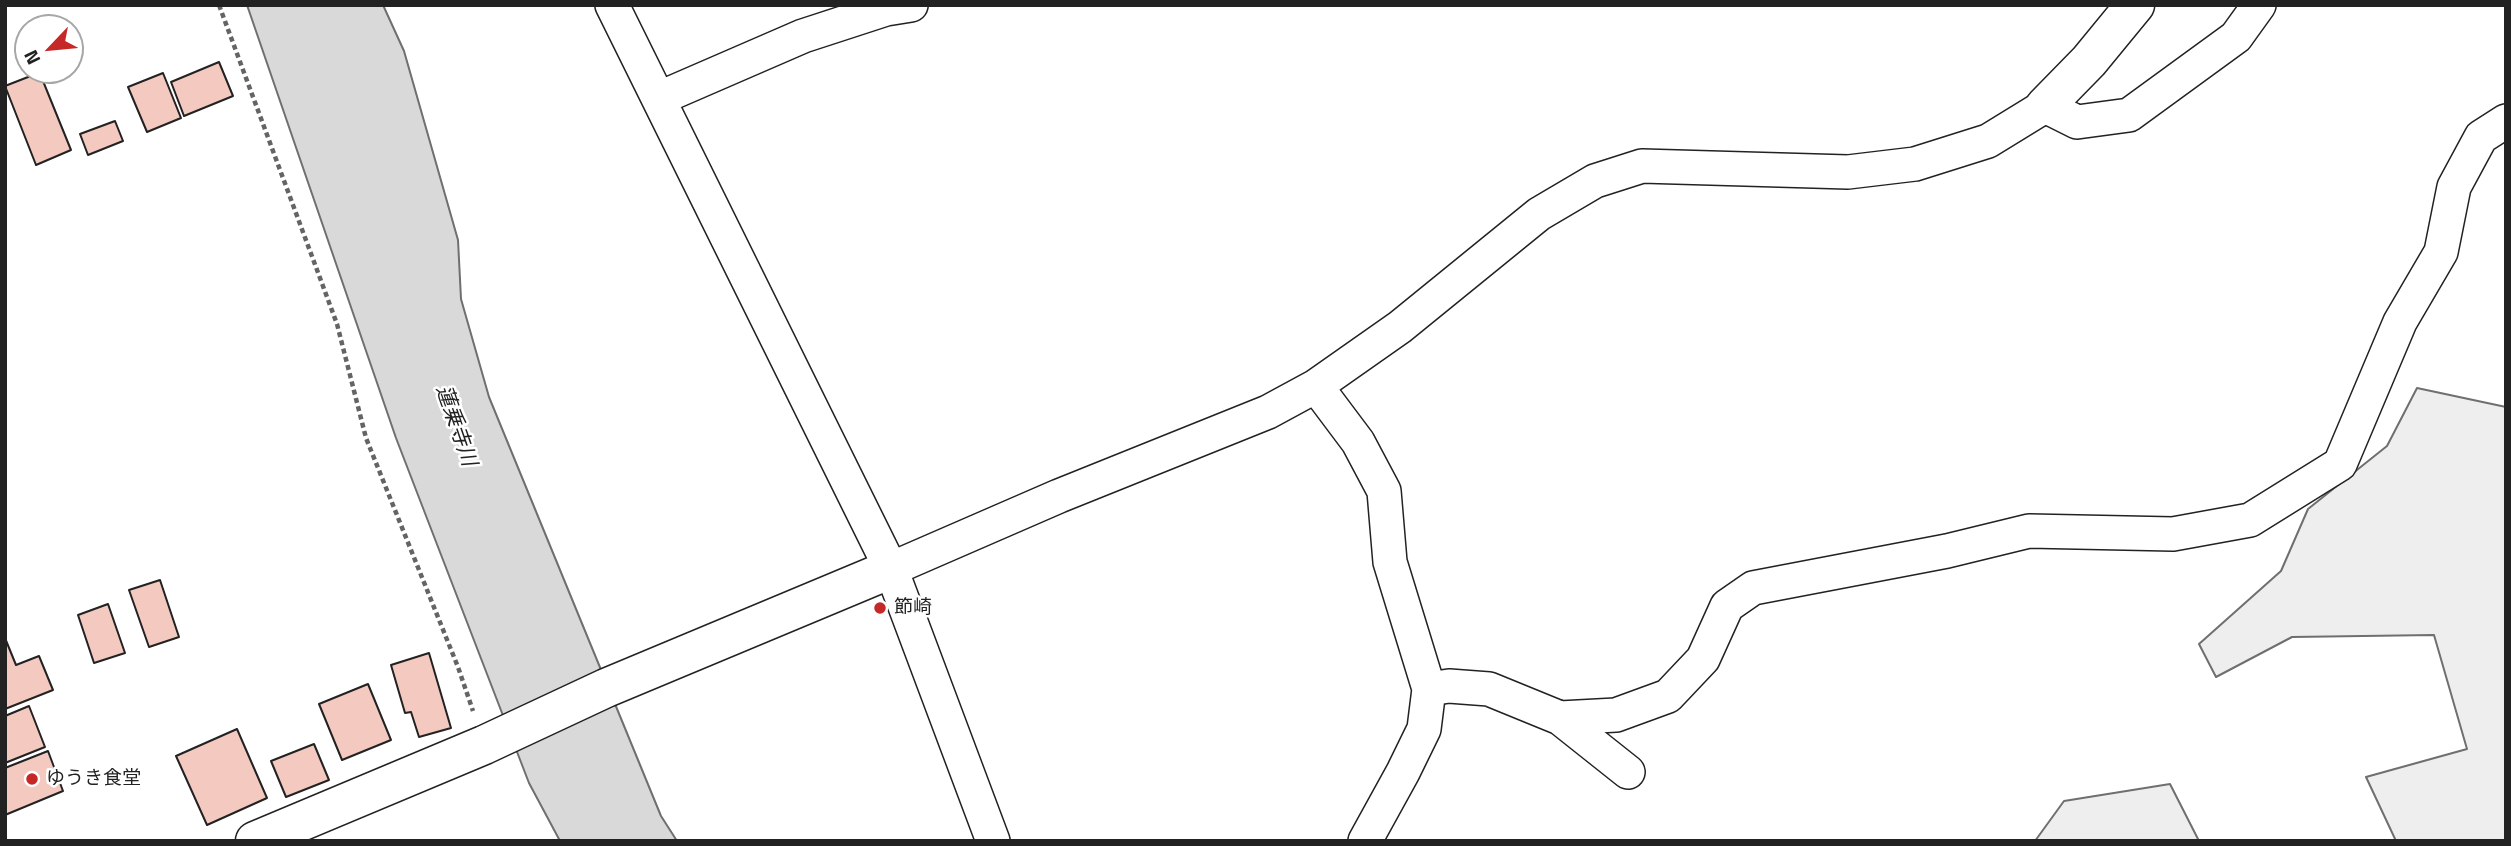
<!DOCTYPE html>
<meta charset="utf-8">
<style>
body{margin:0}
#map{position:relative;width:2511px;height:846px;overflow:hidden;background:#fff;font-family:"Titillium Web",sans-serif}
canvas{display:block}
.frame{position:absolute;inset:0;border:7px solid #222;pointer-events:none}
.north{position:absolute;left:14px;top:14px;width:70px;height:70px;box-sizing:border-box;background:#fff;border:2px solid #a7a7a7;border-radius:50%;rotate:244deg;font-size:19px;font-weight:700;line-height:28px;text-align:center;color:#222}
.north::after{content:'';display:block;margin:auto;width:24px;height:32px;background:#c62828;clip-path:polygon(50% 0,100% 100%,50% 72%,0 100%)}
</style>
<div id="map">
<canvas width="2511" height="846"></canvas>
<div class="frame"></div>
<div class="north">N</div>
</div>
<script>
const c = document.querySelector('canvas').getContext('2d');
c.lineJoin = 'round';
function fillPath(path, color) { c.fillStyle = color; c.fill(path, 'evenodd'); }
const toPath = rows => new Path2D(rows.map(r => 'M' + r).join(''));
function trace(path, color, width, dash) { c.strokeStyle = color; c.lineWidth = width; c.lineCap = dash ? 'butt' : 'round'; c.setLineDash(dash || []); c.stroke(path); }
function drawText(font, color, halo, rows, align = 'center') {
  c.font = font + ' "Titillium Web","Noto Sans JP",sans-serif'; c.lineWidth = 5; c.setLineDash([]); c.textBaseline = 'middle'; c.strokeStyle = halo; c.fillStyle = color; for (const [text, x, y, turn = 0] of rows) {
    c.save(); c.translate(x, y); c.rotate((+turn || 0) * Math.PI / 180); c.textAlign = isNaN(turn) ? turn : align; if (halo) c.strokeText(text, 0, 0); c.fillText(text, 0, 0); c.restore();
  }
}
const green = toPath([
 [2417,388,2506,407,2506,841,2396,841,2366,777,2467,749,2434,635,2292,637,2216,677,2199,644,2281,571,2308,509,2387,446,2417,388],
 [2170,784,2199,841,2035,841,2064,801,2170,784]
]);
fillPath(green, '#eee');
trace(green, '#6f6f6f', 2);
const water = toPath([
 [247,5,383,5,404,51,458,240,461,299,489,397,661,816,677,841,560,841,529,783,396,438,247,5]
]);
fillPath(water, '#d9d9d9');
trace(water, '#6f6f6f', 2);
const building = toPath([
 [219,62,233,96,184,116,171,82,219,62],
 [46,70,65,70,66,73,43,81,71,150,36,165,5,86,46,70],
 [163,73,181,118,147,132,128,87,163,73],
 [115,121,123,141,88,155,80,134,115,121],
 [160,580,179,637,149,647,129,590,160,580],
 [108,604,125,653,94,663,78,615,108,604],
 [5,638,16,665,39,656,53,690,5,709,5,638],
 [429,653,451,728,419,737,411,712,405,713,391,665,429,653],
 [368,684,391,740,342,760,319,704,368,684],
 [29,706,45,747,5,763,5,716,29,706],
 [237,729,267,798,207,825,176,756,237,729],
 [314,744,329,780,286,797,271,761,314,744],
 [48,751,63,791,5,815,5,768,48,751]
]);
fillPath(building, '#f3c9c0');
trace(building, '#222', 2);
const minor = toPath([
 [612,5,891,569,993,841],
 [660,98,803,36,886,9,911,5],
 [1316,386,1358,442,1384,491,1390,562,1429,689,1424,729,1403,772,1365,841],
 [891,569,1059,496,1268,412,1316,386,1400,327,1539,214,1595,181,1642,166,1848,172,1915,164,1988,141,2045,106,2077,122,2129,115,2236,37,2259,5],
 [1429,689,1449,686,1489,689,1560,718,1628,772],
 [1560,718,1616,715,1668,696,1703,659,1727,606,1753,588,1947,551,2029,531,2173,534,2250,520,2340,464,2400,322,2441,252,2454,187,2481,137,2506,121]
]);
const tertiary = toPath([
 [2045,106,2089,61,2135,5],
 [255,841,484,745,606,688,891,569]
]);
trace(minor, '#222', 36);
trace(tertiary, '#222', 41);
trace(toPath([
 [219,5,337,324,366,438,458,667,473,711]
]), '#646464', 4.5, [5, 3.5]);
trace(minor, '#fff', 33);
trace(tertiary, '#fff', 38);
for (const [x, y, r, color] of [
 [880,608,7,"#c62828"],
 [32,779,7,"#c62828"]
]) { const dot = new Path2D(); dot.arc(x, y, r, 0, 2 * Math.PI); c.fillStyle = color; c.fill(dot); trace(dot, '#fff', 2.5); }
drawText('19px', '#222', '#fff', [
 ["節崎",894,608],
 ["ゆうき食堂",46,779]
], 'left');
drawText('italic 21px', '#222', '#fff', [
 ["蓮乗寺川",455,426,71]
]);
</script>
